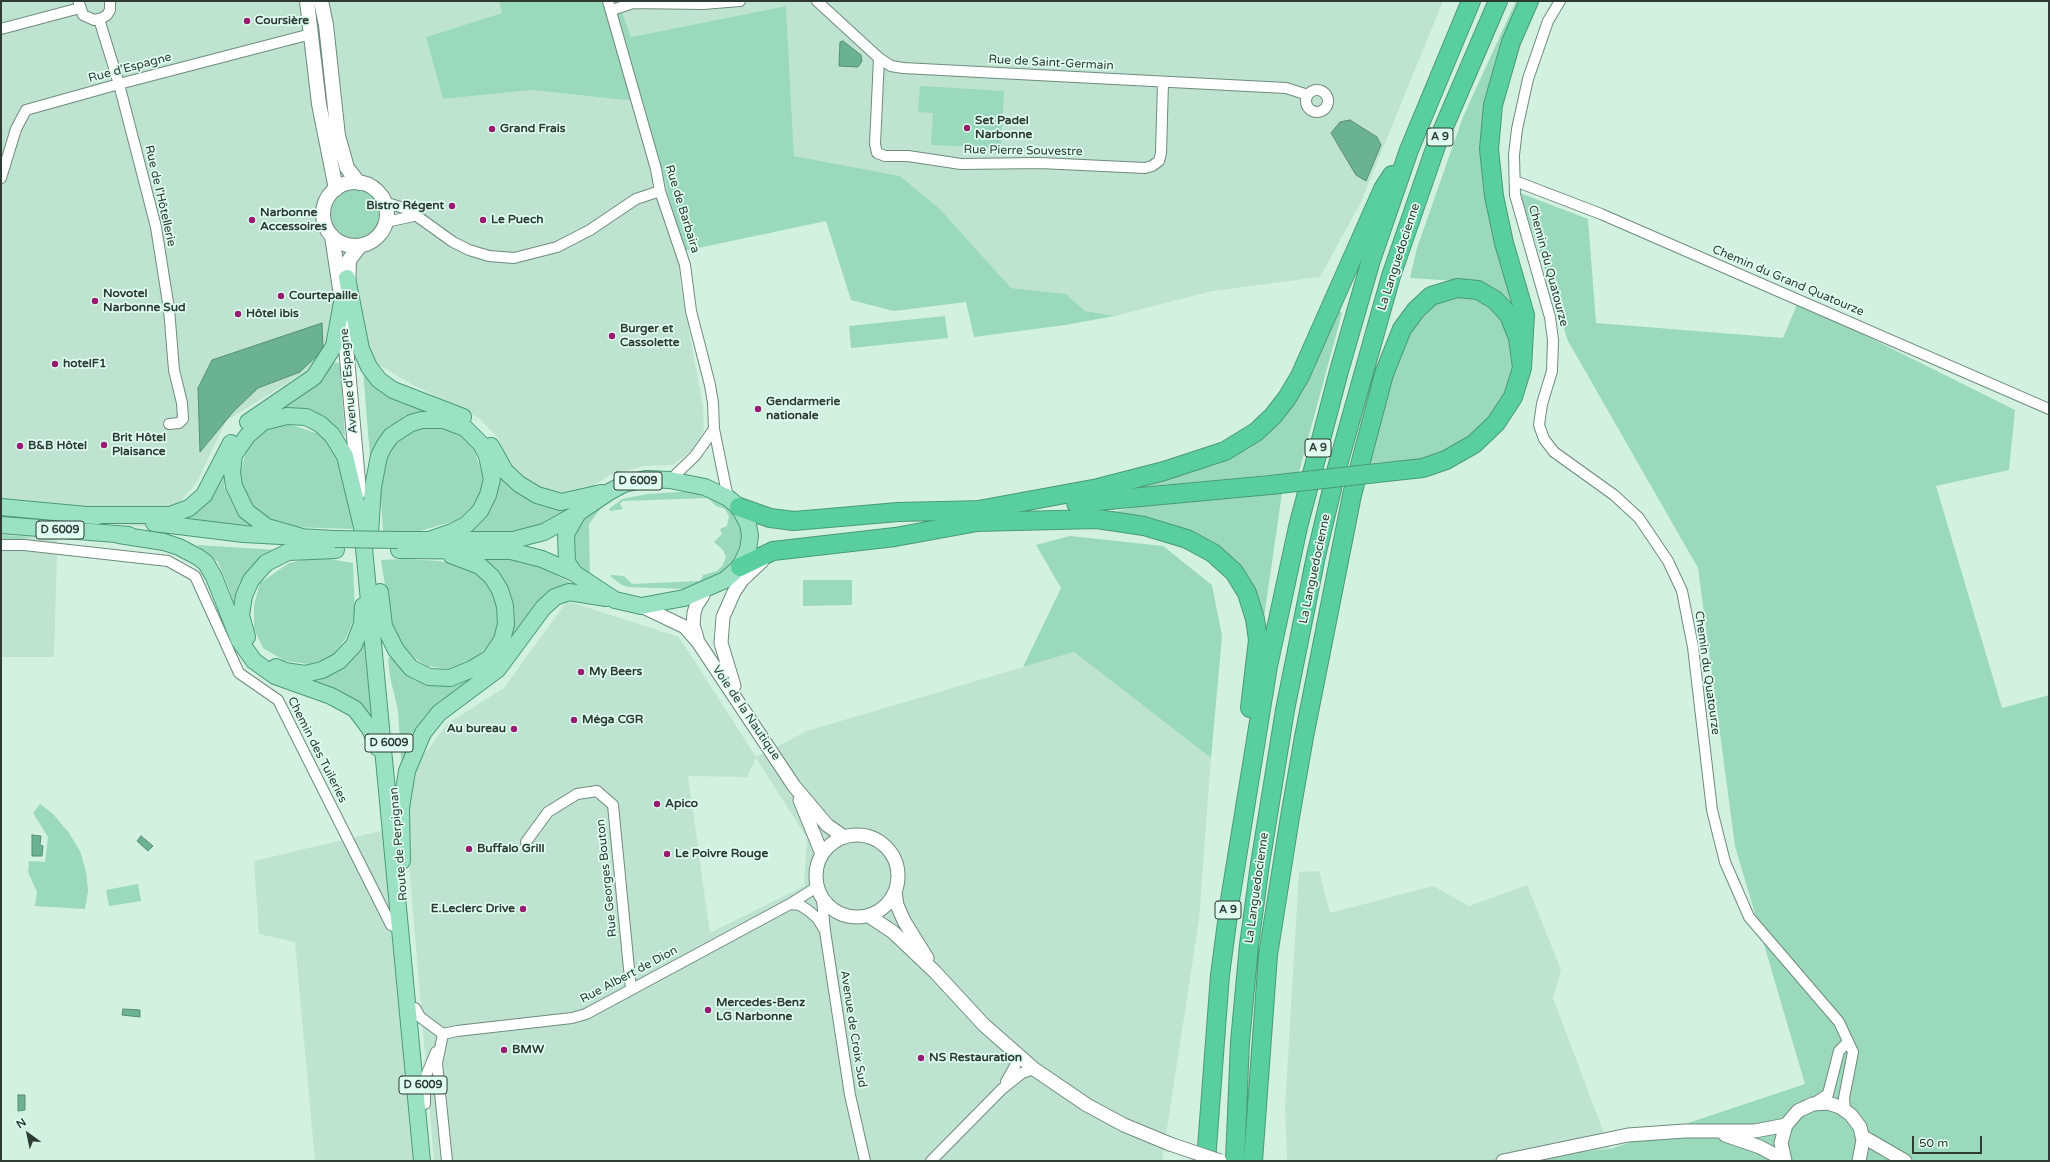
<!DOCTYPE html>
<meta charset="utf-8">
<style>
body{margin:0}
#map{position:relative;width:2050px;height:1162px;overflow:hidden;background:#d2f1e1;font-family:"Varela Round",sans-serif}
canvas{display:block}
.frame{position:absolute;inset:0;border:2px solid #2e3a34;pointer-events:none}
.north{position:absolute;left:8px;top:1114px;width:40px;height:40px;-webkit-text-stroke:3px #dffeef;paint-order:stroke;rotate:327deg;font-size:11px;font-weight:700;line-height:16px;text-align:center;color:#2e3a34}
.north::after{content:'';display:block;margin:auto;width:14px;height:18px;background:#2e3a34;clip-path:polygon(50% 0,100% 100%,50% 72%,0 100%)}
.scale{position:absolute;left:1912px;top:1136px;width:70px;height:18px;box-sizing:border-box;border:2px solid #2e3a34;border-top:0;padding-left:5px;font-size:12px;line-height:14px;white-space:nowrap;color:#2e3a34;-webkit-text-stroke:3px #dffeef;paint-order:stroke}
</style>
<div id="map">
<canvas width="2050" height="1162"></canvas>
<div class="frame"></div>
<div class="north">N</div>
<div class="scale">50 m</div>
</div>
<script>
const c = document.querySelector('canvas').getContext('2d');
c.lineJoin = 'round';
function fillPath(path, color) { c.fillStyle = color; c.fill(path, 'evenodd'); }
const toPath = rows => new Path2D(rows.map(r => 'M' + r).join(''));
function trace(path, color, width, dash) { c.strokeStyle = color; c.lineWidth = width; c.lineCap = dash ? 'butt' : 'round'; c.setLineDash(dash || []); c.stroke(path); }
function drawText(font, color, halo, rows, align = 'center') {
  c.font = font + ' "Varela Round",sans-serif'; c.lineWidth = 3.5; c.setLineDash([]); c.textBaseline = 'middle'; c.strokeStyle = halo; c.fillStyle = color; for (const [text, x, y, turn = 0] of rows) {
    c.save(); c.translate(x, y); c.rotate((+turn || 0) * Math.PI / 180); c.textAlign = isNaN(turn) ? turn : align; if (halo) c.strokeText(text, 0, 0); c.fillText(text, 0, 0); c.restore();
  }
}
fillPath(toPath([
 [1,1,499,1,502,13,426,37,443,99,532,90,643,102,684,251,680,282,703,406,704,429,696,447,673,465,644,466,610,475,588,489,563,494,541,488,519,477,506,457,499,439,479,418,413,385,379,365,360,338,226,421,197,482,158,528,58,519,54,657,1,657],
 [618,1,1443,1,1361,202,1320,277,1212,291,1115,316,1085,311,1066,294,1011,288,940,209,900,176,794,156,786,6,631,37],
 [567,601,679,637,756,757,807,731,1074,652,1211,758,1199,920,1162,1161,434,1161,404,806,412,770,448,723,504,688],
 [756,758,807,838,804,886,710,933,688,776,747,777],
 [385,830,417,1161,315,1161,295,942,259,934,254,861],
 [1319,871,1330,913,1433,886,1469,906,1527,885,1561,970,1553,998,1610,1149,1475,1161,1287,1161,1285,1107,1299,872]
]), '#bee4d1');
fillPath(toPath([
 [499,1,618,1,631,37,786,6,794,156,900,176,940,209,1011,288,1066,294,1085,311,1115,316,1065,325,974,337,966,302,894,311,851,300,826,221,684,251,643,102,532,90,443,99,426,37,502,13],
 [1516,1,1525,1,1485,149,1522,323,1457,281,1410,278,1417,248,1463,117],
 [920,86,1004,91,1001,148,931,145,933,113,918,112],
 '329 214a26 26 0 1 1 52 0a26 26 0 1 1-52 0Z',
 [1520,193,1588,219,1596,323,1783,338,1798,302,2015,410,2009,470,1936,486,2002,708,2049,695,2049,1161,1475,1161,1610,1149,1805,1084,1735,846,1698,568,1568,341],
 [1477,296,1505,318,1513,339,1513,370,1505,393,1490,417,1469,437,1442,452,1421,460,1368,463,1400,347,1420,314,1444,297],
 [1338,310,1342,313,1299,472,1143,487,1143,484,1245,445],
 [945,316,948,338,851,348,849,326],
 [336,362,340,364,345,436,323,416,306,409,278,409],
 [363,369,385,394,405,404,436,412,406,415,379,439,370,457],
 [289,424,319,434,328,442,344,475,353,529,288,527,265,518,247,498,239,476,247,449,264,430],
 [429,426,445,429,471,441,483,476,482,488,477,503,458,520,417,532,383,532,380,483,384,460,390,446,413,430],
 [226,466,224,487,235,509,252,526,184,519,202,505],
 [497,473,566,507,566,511,538,529,519,531,466,533,491,510,497,491],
 [695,491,722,501,740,519,744,534,738,559,727,571,685,589,628,587,622,585,611,577,611,575,624,576,632,584,700,581,703,575,717,571,723,565,726,557,723,550,714,542,722,534,720,529,727,526,729,516,725,509,716,506,708,498,623,501,620,504,623,509,610,511,609,509,622,499,647,494],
 [1282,493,1262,631,1237,569,1103,514,1140,506],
 [607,500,589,524,590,576,580,568,574,557,573,536,584,518],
 [1,535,31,537,1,543],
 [1070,536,1163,546,1212,585,1222,636,1211,758,1074,652,1023,667,1061,588,1036,545],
 [197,545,278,550,267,558,238,619,230,591,218,562],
 [318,557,353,563,355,616,346,638,331,658,309,664,285,661,263,648,254,629,254,605,260,583,289,563],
 [480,557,503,558,520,561,540,567,577,586,469,686,402,773,398,710,390,677,388,658,392,657,407,675,423,683,437,685,478,673,513,617,512,602,506,586],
 [404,559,440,561,461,566,479,574,493,593,500,613,497,631,489,646,465,666,449,669,427,666,415,658,399,641,391,623,381,560],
 [803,580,852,580,852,605,803,606],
 [368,637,376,721,371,720,307,679,362,639],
 [40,804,53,814,69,833,80,851,86,871,88,891,85,909,35,906,37,892,28,872,29,861,45,862,48,837,33,813],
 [138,884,141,901,109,906,106,890]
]), '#9ad9bb');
const water = toPath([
 [843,41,861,55,862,61,858,67,839,66,840,42,843,41],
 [1350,120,1377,137,1381,145,1366,181,1356,175,1331,133,1340,122,1350,120],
 [322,323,323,350,300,372,258,388,233,412,200,452,198,388,212,360,322,323],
 [32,835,41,836,40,845,43,846,42,856,32,856,32,835],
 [141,836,153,846,148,851,137,841,141,836],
 [123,1009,140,1010,140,1017,122,1015,123,1009],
 [18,1095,25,1095,25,1110,18,1111,18,1095]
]);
fillPath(water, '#6bb292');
trace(water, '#598e76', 1);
const minor = toPath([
 [608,1,656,169,660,191,685,265,691,311,710,385,713,403,714,429,728,498],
 [817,1,879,58,891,66,903,68,1286,88,1308,95],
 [1560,1,1548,21,1528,79,1517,129,1514,155,1515,195,1550,317,1553,340,1552,371,1542,404,1539,425,1544,439,1554,452,1614,495,1639,518,1668,561,1682,591,1693,647,1712,810,1725,862,1749,917,1839,1022,1853,1052,1844,1098,1845,1110],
 [79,3,83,15,94,20,102,18,107,15,110,10,110,1],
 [612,10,633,3,703,4,740,1],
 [99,19,119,84,156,227,169,309,174,370,182,403,183,419,179,423,169,424],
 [1,29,80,8],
 [879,58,875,144,877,153,885,156,908,156,961,164,1040,163,1145,168,1152,166,1159,161,1161,153,1163,82],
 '1306 101a11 11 0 1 1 22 0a11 11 0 1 1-22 0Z',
 [1,178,16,129,26,110,119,84,311,34],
 [1515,181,1601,214,2049,409],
 [384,202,407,209,453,242,469,250,489,256,514,258,557,247,590,230,636,199,660,191],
 [386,222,418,215],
 [670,480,695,456,714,429],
 [1,545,24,545,168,561,195,576,239,673,278,700,391,925,399,929],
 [526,842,548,812,577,794,597,791,613,805,631,989],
 [822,900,825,931,850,1095,865,1161],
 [790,904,800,905,809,911,817,918,824,929],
 [415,1008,420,1017,443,1034,457,1031,572,1018,586,1014,790,904,817,887],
 [443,1034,437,1063,447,1161],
 [1006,1082,1015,1066,1017,1055],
 [425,1104,425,1078,436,1052],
 [1813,1104,1828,1094,1839,1051,1848,1042],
 [931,1161,1002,1089,1022,1073,1034,1069]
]);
const tertiary = toPath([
 [641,606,685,627,698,642,794,786,827,825,844,837],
 [697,638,693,625,694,613,696,606,702,597,705,590],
 [734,686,721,643,723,617,734,592,742,580,762,561],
 [800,800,822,854],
 '816 876a41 41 0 1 1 82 0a41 41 0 1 1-82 0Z',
 [895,892,897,905,904,921,927,958],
 [869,916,893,932,935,972,984,1025,1034,1069,1087,1105,1124,1125,1170,1144],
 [1725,1135,1760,1147,1784,1160],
 [1862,1136,1905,1161],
 [1503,1161,1628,1135,1685,1131,1755,1131,1786,1125],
 [1785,1161,1781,1143,1786,1125,1798,1111,1813,1104,1828,1103,1840,1107,1851,1115,1860,1127,1863,1140,1859,1161]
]);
const secondary = toPath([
 [307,1,319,104,336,189],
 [321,1,326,25,338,136,347,168,359,183],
 '323 214a32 32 0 1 1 64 0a32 32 0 1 1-64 0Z',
 [332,236,342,302,359,492],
 [348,290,349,260,360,246]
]);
const primary = toPath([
 [347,278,361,349,369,367,379,380,393,390,463,417],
 [248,422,314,377,334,346,342,302],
 [491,446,505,471,519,484,537,495,561,502,601,493],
 [1,507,97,516],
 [88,515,170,515,189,508,204,495,231,443],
 [154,523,244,534,335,539],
 [1,525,129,535],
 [370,534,373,487,379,456,384,446,391,436,411,423,422,420,444,420,465,428,481,444,487,456,492,479,488,495,480,511,466,525,452,532,426,541],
 [119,535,164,542,179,547,198,557,206,563,214,577,239,640,254,661,275,676,331,696,355,709,370,729,378,748],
 [302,537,267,527,246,511,234,486,232,472,234,455,247,436,263,422,287,416,306,417,320,424,332,435,345,456,362,527,422,1161],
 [398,540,513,540,544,532,578,513,609,492,624,484,646,479,670,480,705,487,728,498,739,507,748,524,750,536,748,550,740,567,725,580,684,598,641,606,615,600,574,573,542,559,511,551,399,550],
 [574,573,567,562,566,534,578,513],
 [380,592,384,626,396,650,411,668,429,677,450,678,472,669,490,658,502,640,506,624,505,606,500,590,492,577,480,566,451,555],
 [247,637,241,615,244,596,251,580,266,563,288,552,336,550],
 [276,667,285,671,305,674,322,670,339,661,354,645,362,624,363,606],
 [402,861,401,808,407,771,423,733,439,713,498,669,543,608,555,597,569,592,606,598]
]);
const motorway = toPath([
 [1377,473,1423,468,1446,460,1474,444,1496,423,1513,397,1522,368,1525,315,1504,243,1494,196,1489,149,1493,105,1511,42,1529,1],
 [1076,503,1270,485],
 [739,507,770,518,794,521,898,512,984,510],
 [973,511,1098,488,1164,471,1225,451,1256,432,1273,416,1287,398,1300,376,1383,189,1392,175],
 [976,522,1097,519,1144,526,1187,539,1213,553,1234,572,1247,593,1255,619,1258,640,1250,708],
 [740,567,773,551,895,537,988,520],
 [1206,1161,1220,975,1230,900,1268,666,1298,527,1339,371,1371,260,1409,150,1471,1],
 [1235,1161,1240,1042,1249,945,1260,864,1285,710,1316,556,1337,468,1391,276,1437,143,1498,1],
 [1253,1161,1268,955,1290,817,1304,737,1352,495,1384,374,1402,329,1416,310,1431,296,1457,288,1478,290,1495,300,1509,315,1518,338,1522,368]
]);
trace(minor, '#6f8b7d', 12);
trace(tertiary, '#6f8b7d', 15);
trace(secondary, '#6f8b7d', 16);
trace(primary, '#4a9a7a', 18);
trace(motorway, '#4a9a7a', 20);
trace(minor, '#fff', 10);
trace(tertiary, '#fff', 13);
trace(secondary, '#fff', 14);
trace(primary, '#9be2c5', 16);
trace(motorway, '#59ce9f', 18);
const tertiaryBridge = toPath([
 [1170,1144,1220,1161]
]);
const primaryBridge = toPath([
 [335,539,398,540]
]);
const motorwayBridge = toPath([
 [1270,485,1377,473]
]);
trace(tertiaryBridge, '#6f8b7d', 15, []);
trace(primaryBridge, '#4a9a7a', 18, []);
trace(motorwayBridge, '#4a9a7a', 20, []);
trace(tertiaryBridge, '#fff', 13);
trace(primaryBridge, '#9be2c5', 16);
trace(motorwayBridge, '#59ce9f', 18);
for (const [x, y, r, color] of [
 [247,21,4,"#981a71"],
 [967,128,4,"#981a71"],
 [492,129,4,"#981a71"],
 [452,206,4,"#981a71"],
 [252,220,4,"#981a71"],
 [483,220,4,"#981a71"],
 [281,296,4,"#981a71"],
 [95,301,4,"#981a71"],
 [238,314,4,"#981a71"],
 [612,336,4,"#981a71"],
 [55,364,4,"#981a71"],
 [758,409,4,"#981a71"],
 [104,445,4,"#981a71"],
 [20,446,4,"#981a71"],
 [581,672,4,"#981a71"],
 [574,720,4,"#981a71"],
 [514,729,4,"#981a71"],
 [657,804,4,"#981a71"],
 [469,849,4,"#981a71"],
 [667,854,4,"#981a71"],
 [523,909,4,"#981a71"],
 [708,1010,4,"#981a71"],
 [504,1050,4,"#981a71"],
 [921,1058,4,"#981a71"]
]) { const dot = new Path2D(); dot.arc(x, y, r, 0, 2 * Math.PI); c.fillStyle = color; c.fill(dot); trace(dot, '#dffeef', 1.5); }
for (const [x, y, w] of [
 [1440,137,26],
 [1318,448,26],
 [638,481,48],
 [60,530,48],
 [389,743,48],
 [1228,910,26],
 [423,1085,48]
]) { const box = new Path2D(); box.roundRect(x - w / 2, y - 9, w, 18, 3); c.fillStyle = '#dffeef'; c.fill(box); trace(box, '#2e3a34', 1); }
drawText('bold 11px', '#2e3a34', null, [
 ["A 9",1440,137],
 ["A 9",1318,448],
 ["D 6009",638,481],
 ["D 6009",60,530],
 ["D 6009",389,743],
 ["A 9",1228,910],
 ["D 6009",423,1085]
]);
drawText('bold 12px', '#2e3a34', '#dffeef', [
 ["Coursière",255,21],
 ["Set Padel",975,121],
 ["Narbonne",975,135],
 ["Grand Frais",500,129],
 ["Bistro Régent",444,206,"right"],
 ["Narbonne",260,213],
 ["Accessoires",260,227],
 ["Le Puech",491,220],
 ["Novotel",103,294],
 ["Narbonne Sud",103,308],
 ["Courtepaille",289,296],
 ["Hôtel ibis",246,314],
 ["Burger et",620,329],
 ["Cassolette",620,343],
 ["hotelF1",63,364],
 ["Gendarmerie",766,402],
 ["nationale",766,416],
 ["Brit Hôtel",112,438],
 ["Plaisance",112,452],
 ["B&B Hôtel",28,446],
 ["My Beers",589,672],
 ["Méga CGR",582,720],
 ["Au bureau",506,729,"right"],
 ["Apico",665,804],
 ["Buffalo Grill",477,849],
 ["Le Poivre Rouge",675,854],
 ["E.Leclerc Drive",515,909,"right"],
 ["Mercedes-Benz",716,1003],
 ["LG Narbonne",716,1017],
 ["BMW",512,1050],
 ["NS Restauration",929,1058]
], 'left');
drawText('12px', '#2e3a34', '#dffeef', [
 ["Rue de Saint-Germain",1051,63,3],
 ["Rue d'Espagne",130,68,-15],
 ["Rue Pierre Souvestre",1023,151,1],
 ["Rue de l'Hôtellerie",160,196,77],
 ["Rue de Barbaira",682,209,73],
 ["La Languedocienne",1399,257,-72],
 ["Chemin du Quatourze",1548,266,75],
 ["Chemin du Grand Quatourze",1788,281,23],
 ["Avenue d'Espagne",349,381,-95],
 ["La Languedocienne",1315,569,-78],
 ["Chemin du Quatourze",1707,673,82],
 ["Voie de la Nautique",746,713,56],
 ["Chemin des Tuileries",317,750,63],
 ["Route de Perpignan",399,844,-95],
 ["Rue Georges Bouton",607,878,-96],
 ["La Languedocienne",1257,888,-82],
 ["Rue Albert de Dion",629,975,-28],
 ["Avenue de Croix Sud",853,1029,81]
]);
</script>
